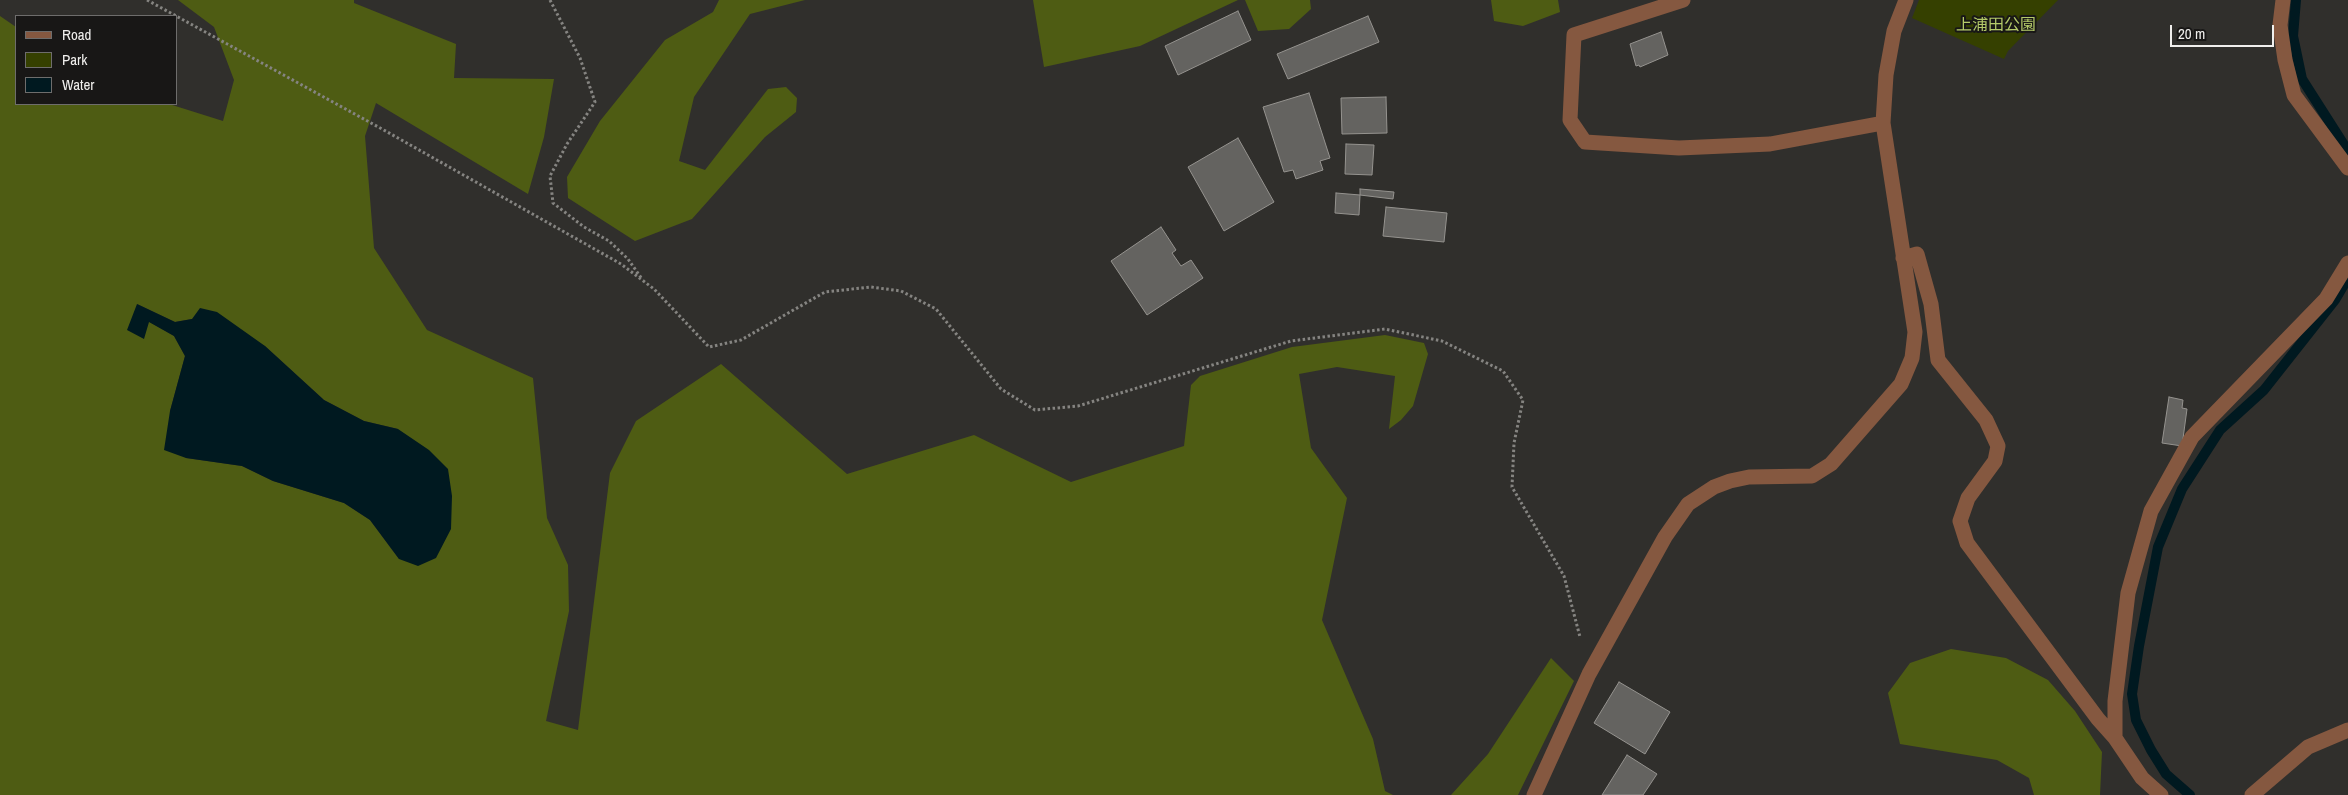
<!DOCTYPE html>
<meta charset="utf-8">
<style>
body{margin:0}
#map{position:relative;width:2348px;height:795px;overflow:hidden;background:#302f2c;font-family:"Archivo Narrow",sans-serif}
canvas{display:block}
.legend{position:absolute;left:15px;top:15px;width:162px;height:90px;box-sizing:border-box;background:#181716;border:1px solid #6e6d6c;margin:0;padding:6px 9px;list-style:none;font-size:15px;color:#f0efed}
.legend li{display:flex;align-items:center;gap:10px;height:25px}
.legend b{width:25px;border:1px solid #6e6d6c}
.scale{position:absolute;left:2170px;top:25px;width:104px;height:22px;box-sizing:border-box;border:2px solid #f0efed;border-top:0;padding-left:6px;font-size:15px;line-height:18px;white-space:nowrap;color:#f0efed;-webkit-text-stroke:4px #181716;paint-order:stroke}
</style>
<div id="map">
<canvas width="2348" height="795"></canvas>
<ul class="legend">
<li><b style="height:6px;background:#855840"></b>Road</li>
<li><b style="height:14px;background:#354000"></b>Park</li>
<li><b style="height:14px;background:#001920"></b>Water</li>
</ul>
<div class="scale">20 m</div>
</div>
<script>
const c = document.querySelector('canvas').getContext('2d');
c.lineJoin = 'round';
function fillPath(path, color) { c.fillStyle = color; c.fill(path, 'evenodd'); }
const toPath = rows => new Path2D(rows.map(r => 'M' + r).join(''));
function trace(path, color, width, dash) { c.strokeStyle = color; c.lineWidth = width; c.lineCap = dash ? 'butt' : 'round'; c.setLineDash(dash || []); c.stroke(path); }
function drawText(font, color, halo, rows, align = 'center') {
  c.font = font + ' "Archivo Narrow","Noto Sans JP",sans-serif'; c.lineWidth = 4; c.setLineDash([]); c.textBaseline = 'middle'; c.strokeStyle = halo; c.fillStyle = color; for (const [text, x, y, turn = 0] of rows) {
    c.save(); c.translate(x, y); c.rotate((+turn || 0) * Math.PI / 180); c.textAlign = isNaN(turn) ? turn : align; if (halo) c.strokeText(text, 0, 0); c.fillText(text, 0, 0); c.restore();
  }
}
fillPath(toPath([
 [1919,0,2058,0,2008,51,2004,59,1912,18]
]), '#354000');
fillPath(toPath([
 [178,0,354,0,354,3,456,44,454,78,554,79,544,137,528,194,376,103,365,136,374,248,427,330,533,378,547,518,568,565,569,611,546,721,578,730,610,473,636,421,721,364,847,474,974,435,1071,482,1184,446,1191,385,1200,376,1292,347,1385,335,1424,343,1428,354,1413,406,1401,420,1389,429,1395,376,1337,367,1299,374,1311,448,1347,498,1322,620,1373,739,1385,791,1393,795,0,795,0,16,16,27,16,104,169,104,223,121,234,80,214,27],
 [137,304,175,322,192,319,265,346,324,400,364,421,398,429,399,559,370,520,344,503,273,481,242,466,186,458,170,411,185,356,174,336,148,321],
 [719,0,805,0,750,14,694,97,679,161,705,170,768,89,786,87,797,98,796,112,765,137,692,219,635,241,568,198,567,177,600,121,665,40,713,12],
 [1033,0,1238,0,1140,46,1044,67],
 [1245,0,1310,0,1311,9,1289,29,1258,31],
 [1491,0,1558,0,1560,12,1523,26,1494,21],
 [1951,649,2006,658,2048,680,2075,711,2102,752,2100,795,2034,795,2029,778,1997,760,1900,744,1888,693,1910,663],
 [1551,658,1574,681,1518,795,1451,795,1488,754]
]), '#4e5c13');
fillPath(toPath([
 [137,304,175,322,192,319,200,308,217,312,265,346,324,400,364,421,398,429,429,450,448,469,452,496,451,529,436,558,418,566,399,559,370,520,344,503,273,481,242,466,186,458,164,450,170,411,185,356,174,336,149,322,144,339,127,330]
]), '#001920');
trace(toPath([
 [2296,0,2293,36,2302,79,2348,151],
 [2190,795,2166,774,2151,750,2136,720,2132,694,2139,646,2158,547,2182,489,2220,430,2264,390,2335,300,2348,278]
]), '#001920', 10);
const building = toPath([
 [1238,11,1251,40,1178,75,1165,46,1238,11],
 [1368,16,1379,42,1288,79,1277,54,1368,16],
 [1661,32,1668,55,1640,67,1639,65,1636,66,1630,44,1661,32],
 [1309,93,1330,158,1320,161,1323,170,1296,179,1293,170,1284,172,1263,107,1309,93],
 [1386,97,1387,133,1342,134,1341,98,1386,97],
 [1238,138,1274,202,1224,231,1188,167,1238,138],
 [1346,144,1374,145,1372,175,1345,174,1346,144],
 [1360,189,1394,192,1393,199,1360,195,1360,189],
 [1336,193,1360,195,1359,215,1335,213,1336,193],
 [1386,207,1447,213,1444,242,1383,236,1386,207],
 [1161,227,1176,250,1172,253,1181,266,1191,260,1203,278,1147,315,1111,261,1161,227],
 [2169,397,2183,400,2182,408,2187,409,2182,446,2162,443,2169,397],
 [1619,682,1670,712,1645,754,1594,723,1619,682],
 [1627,755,1657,774,1643,795,1602,795,1627,755]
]);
fillPath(building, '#646360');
trace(building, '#95938f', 1);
trace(toPath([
 [147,0,382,129,621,264,654,289,709,347,741,340,825,292,871,287,901,291,936,309,1001,389,1035,410,1078,406,1291,341,1385,329,1442,341,1503,371,1523,400,1514,443,1512,487,1564,576,1580,637],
 [550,0,580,58,595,102,567,144,550,176,553,203,584,227,609,241,628,259,642,279]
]), '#858481', 3, [2.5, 2.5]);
trace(toPath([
 [1683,0,1574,35,1570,120,1585,142,1679,148,1770,144,1883,123,1886,75,1894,31,1906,0],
 [2283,0,2280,25,2285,60,2294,95,2348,168],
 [1903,258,1917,254,1931,304,1938,360,1986,420,1998,446,1995,461,1968,498,1960,521,1967,543,2098,719,2115,738],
 [1534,795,1589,674,1665,537,1688,504,1714,487,1730,481,1749,477,1812,476,1831,464,1901,384,1912,358,1915,332,1883,123],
 [2161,795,2142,778,2115,738,2115,701,2128,593,2151,511,2192,437,2326,299,2348,263],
 [2252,795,2308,747,2348,730]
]), '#855840', 15);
drawText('16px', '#b4ca69', '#181716', [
 ["上浦田公園",1996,26]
]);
</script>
